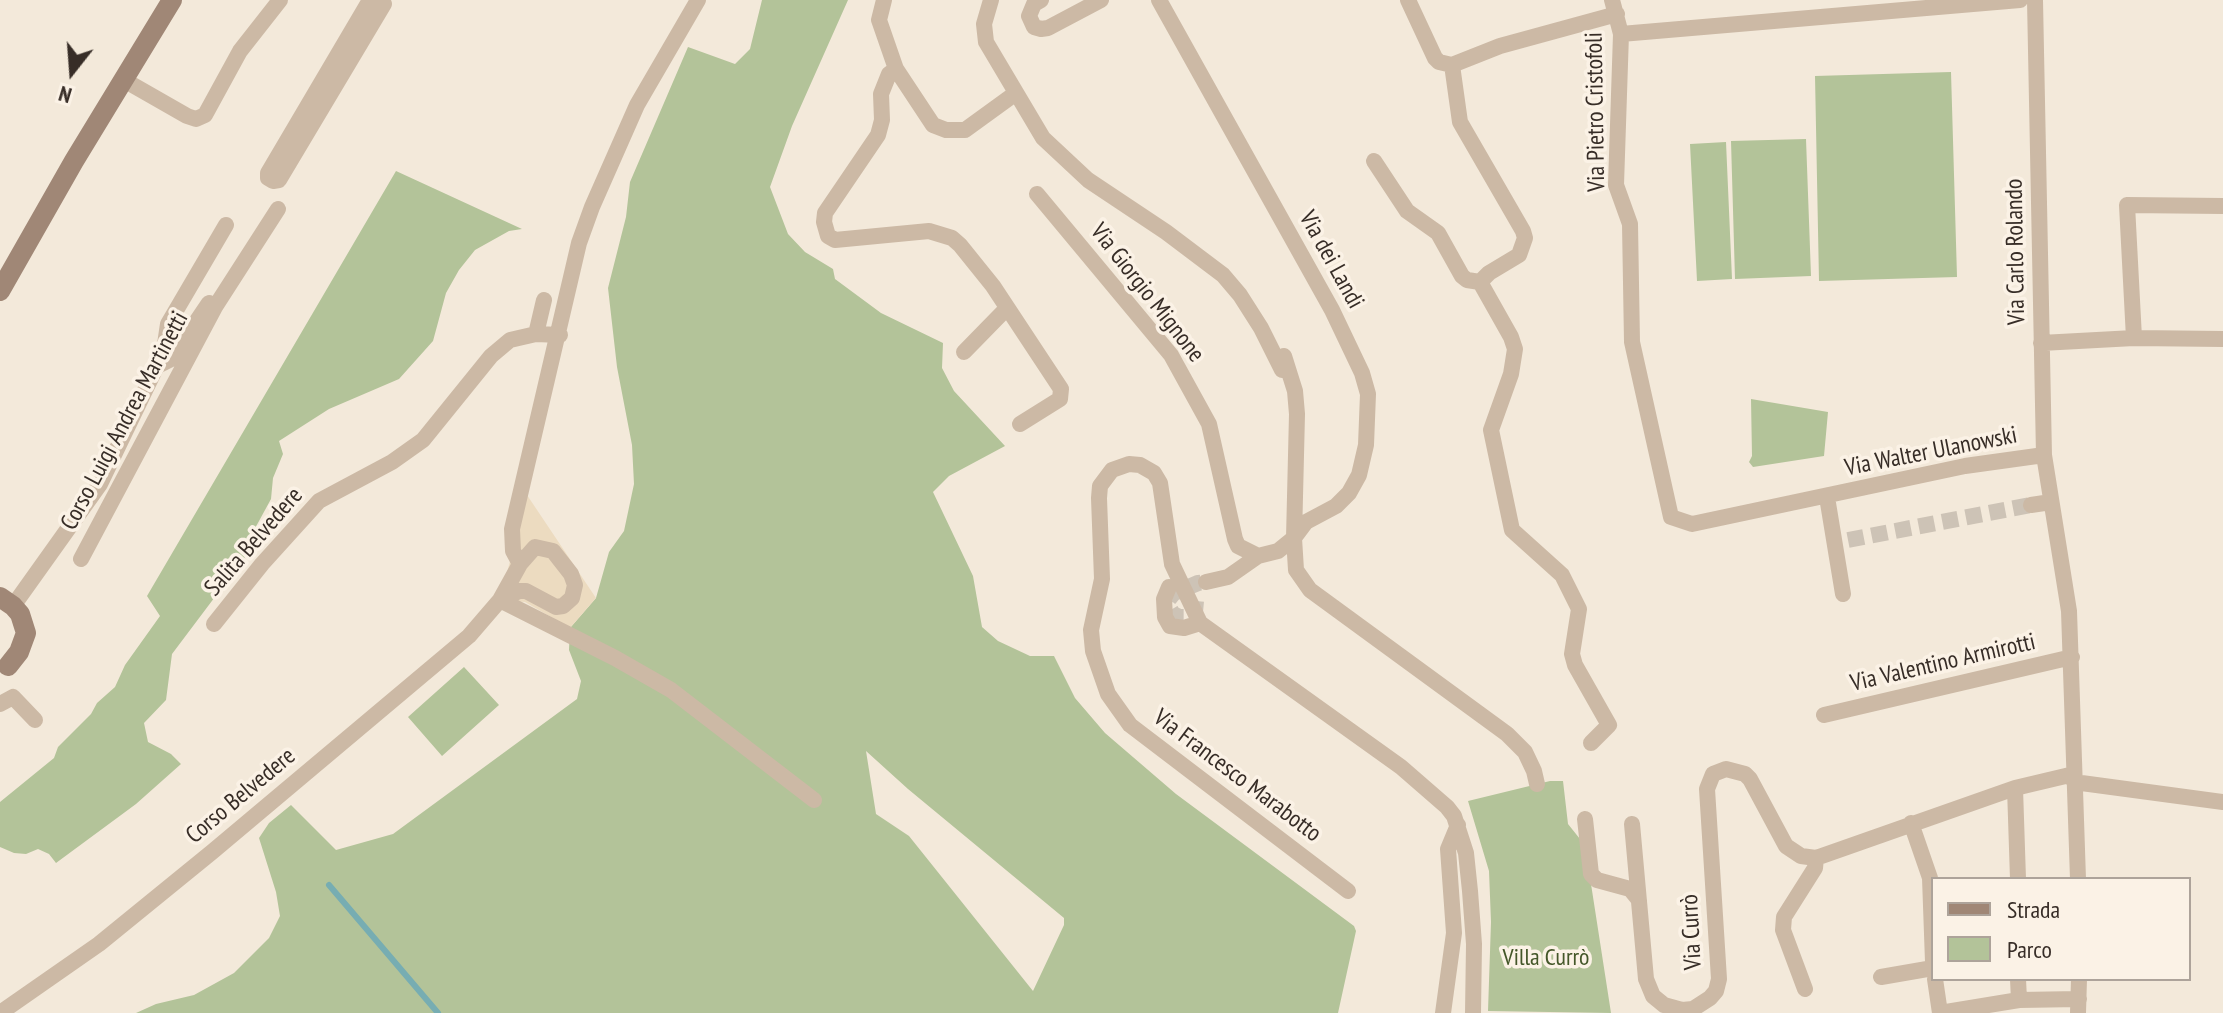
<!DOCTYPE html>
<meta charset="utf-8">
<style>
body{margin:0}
#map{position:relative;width:2223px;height:1013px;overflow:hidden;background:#f3e9da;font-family:"PT Sans Narrow",sans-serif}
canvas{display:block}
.legend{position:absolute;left:1931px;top:877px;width:260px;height:104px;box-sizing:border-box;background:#fbf2e6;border:2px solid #ada39a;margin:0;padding:10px 14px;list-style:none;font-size:24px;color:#372d27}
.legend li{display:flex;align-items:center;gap:16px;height:40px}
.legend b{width:40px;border:2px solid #ada39a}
.north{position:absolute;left:32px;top:32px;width:80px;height:80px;-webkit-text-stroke:6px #fbf2e6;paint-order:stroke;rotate:197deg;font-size:22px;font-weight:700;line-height:32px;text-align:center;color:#372d27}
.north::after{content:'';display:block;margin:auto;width:28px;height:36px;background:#372d27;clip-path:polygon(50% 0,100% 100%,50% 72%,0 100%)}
</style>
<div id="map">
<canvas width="2223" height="1013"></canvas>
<ul class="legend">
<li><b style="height:10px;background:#a08776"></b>Strada</li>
<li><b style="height:22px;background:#b3c399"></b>Parco</li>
</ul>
<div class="north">N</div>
</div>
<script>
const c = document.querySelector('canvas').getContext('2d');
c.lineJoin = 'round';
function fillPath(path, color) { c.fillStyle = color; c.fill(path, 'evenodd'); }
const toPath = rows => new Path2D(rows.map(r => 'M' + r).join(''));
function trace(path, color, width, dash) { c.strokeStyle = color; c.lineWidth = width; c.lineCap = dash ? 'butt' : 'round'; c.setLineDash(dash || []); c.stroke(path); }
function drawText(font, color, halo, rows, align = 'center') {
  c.font = font + ' "PT Sans Narrow",sans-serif'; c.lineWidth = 7; c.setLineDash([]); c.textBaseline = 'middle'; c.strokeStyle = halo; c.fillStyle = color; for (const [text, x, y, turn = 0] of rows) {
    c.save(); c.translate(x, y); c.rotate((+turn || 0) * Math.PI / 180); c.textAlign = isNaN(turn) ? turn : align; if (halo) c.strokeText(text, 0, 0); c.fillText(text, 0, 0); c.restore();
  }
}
fillPath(toPath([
 [762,0,848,0,792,126,770,187,788,234,805,252,833,269,835,279,881,313,943,343,942,368,954,391,1005,446,949,476,933,492,973,576,982,627,998,641,1030,656,1054,656,1075,698,1105,733,1176,794,1354,926,1356,931,1338,1013,136,1013,156,1004,194,995,234,973,269,938,280,916,276,892,259,838,269,823,291,805,336,850,393,834,577,699,581,681,569,650,570,628,596,598,609,552,624,531,634,484,632,445,617,367,608,288,626,217,630,182,688,47,735,64,750,49],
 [866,751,908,789,1064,918,1064,925,1033,991,909,836,876,814],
 [1951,72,1957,277,1819,281,1815,76],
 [1806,139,1811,276,1735,279,1731,141],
 [1726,142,1732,279,1697,281,1690,144],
 [396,171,522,229,509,231,475,250,459,270,446,293,433,341,399,379,329,409,279,441,283,454,273,478,271,499,253,532,245,557,172,654,166,700,144,723,148,742,171,754,181,764,136,804,56,863,49,854,38,849,26,854,14,853,0,847,0,802,54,758,58,747,91,714,97,703,115,687,125,665,160,616,147,596],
 [1751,399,1828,412,1824,456,1753,467,1749,462,1752,456],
 [464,667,499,705,442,756,408,717],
 [1550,781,1563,781,1568,824,1580,839,1591,884,1611,1013,1488,1011,1491,922,1489,871,1468,801]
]), '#b3c399');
fillPath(toPath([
 [527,495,596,598,570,628,525,602,500,600]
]), '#ecdbc0');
trace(toPath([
 [329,885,438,1013]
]), '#77adb2', 6);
trace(toPath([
 [1848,540,2031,505],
 [1196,601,1195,612,1188,617,1180,617,1173,614,1169,607,1169,599,1174,593,1198,583,1206,582]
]), '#cdc3b6', 16, [16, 8]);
trace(toPath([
 [370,0,268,173,268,178,273,181,279,180,384,4],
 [884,0,879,20,896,69],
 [991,0,984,24,986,42,1043,138,1088,180,1166,232,1223,275,1240,295,1261,328,1282,370],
 [1041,0,1034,4,1029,16,1034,27,1041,29,1048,28,1101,0],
 [1159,0,1332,310,1362,373,1368,394,1366,445,1359,475,1349,493,1336,506,1306,522,1294,538,1297,414,1295,391,1284,356],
 [1408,0,1435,58,1439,62,1452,65,1500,46,1617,14],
 [1612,0,1621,34,1616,185,1630,224,1632,342,1671,517,1692,524,1965,466,2044,455],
 [2035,0,2044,455,2069,611,2078,879],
 [1621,34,2020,0],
 [1452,65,1460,122,1523,231,1525,238,1519,255,1489,273,1480,282,1511,337,1515,349,1511,374,1491,430,1512,530,1562,575,1579,609,1572,654,1575,665,1609,725,1591,743],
 [124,80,187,116,196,119,205,115,240,51,280,0],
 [1016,93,965,130,946,130,933,125,896,69,889,74,881,94,882,120,878,135,825,213,824,222,828,236,835,240,929,231,952,238,960,245,993,286,1061,389,1060,399,1020,424],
 [1374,161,1407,211,1438,233,1462,276,1467,280,1480,282],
 [1037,194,1171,355,1209,424,1235,539,1238,546,1258,556],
 [215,307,278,209],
 [536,334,544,300],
 [2134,338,2127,205,2223,206],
 [2041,343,2134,338,2223,339],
 [964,352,1007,308],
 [1827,497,1843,594],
 [2031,505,2051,502],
 [1294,538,1296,570,1310,590,1507,734,1525,752,1534,771,1537,784],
 [81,559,215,307,209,303,171,359,159,365],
 [1206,582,1228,577,1258,556,1278,551,1294,538],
 [1169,587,1164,599,1165,617,1170,626,1184,628,1200,623,1401,767,1447,807,1454,816,1466,853,1470,891,1474,944,1473,1013],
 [500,600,615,658,671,690,814,800],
 [500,600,519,591,526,591,556,607,563,606,572,598,575,585,571,574,553,551,535,547,520,564],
 [13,606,100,484,164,351,168,324,226,225],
 [1200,623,1172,564,1160,483,1154,473,1140,465,1129,464,1112,470,1100,486,1099,498,1102,579,1091,630,1093,651,1108,694,1130,725,1348,891],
 [214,624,262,564,319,501,392,462,423,440,491,356,510,340,536,334,560,335],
 [0,704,13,697,35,720],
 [1824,715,2072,657],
 [2074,782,2223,802],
 [2015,788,2018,879],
 [1585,819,1591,874,1597,880,1630,889,1639,900],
 [1911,823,1930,878,1933,962],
 [1632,824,1646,979,1653,996,1664,1005,1682,1010,1693,1009,1710,998,1716,991,1719,979,1707,789,1713,774,1726,769,1745,774,1750,779,1786,846,1801,856,1816,858],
 [1881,977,1933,968],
 [1935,979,1940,1013],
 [2018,979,2019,1000],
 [1805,989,1783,930,1784,917,1815,868,1816,858,2015,788,2074,774],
 [0,1013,99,944,212,852,469,636,500,600,520,564,513,551,512,529,579,243,592,207,637,105,698,0],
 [1443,1013,1454,933,1448,849,1458,825],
 [1940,1013,2019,1000,2079,999],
 [2078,1013,2079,979]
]), '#ccb9a5', 16);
trace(toPath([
 [0,291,74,161,172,0],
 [0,597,13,606,20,614,26,633,19,652,8,666]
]), '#a08776', 20);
drawText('24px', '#372d27', '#fbf2e6', [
 ["Via Pietro Cristofoli",1596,112,-91],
 ["Via Carlo Rolando",2016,252,-91],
 ["Via dei Landi",1331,260,61],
 ["Via Giorgio Mignone",1147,293,52],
 ["Corso Luigi Andrea Martinetti",125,421,-62],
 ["Via Walter Ulanowski",1931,452,-11],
 ["Salita Belvedere",254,542,-49],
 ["Via Valentino Armirotti",1943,663,-13],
 ["Via Francesco Marabotto",1237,776,37],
 ["Corso Belvedere",241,796,-40],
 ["Via Currò",1692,932,-93]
]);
drawText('24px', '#445729', '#fbf2e6', [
 ["Villa Currò",1546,958]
]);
</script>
